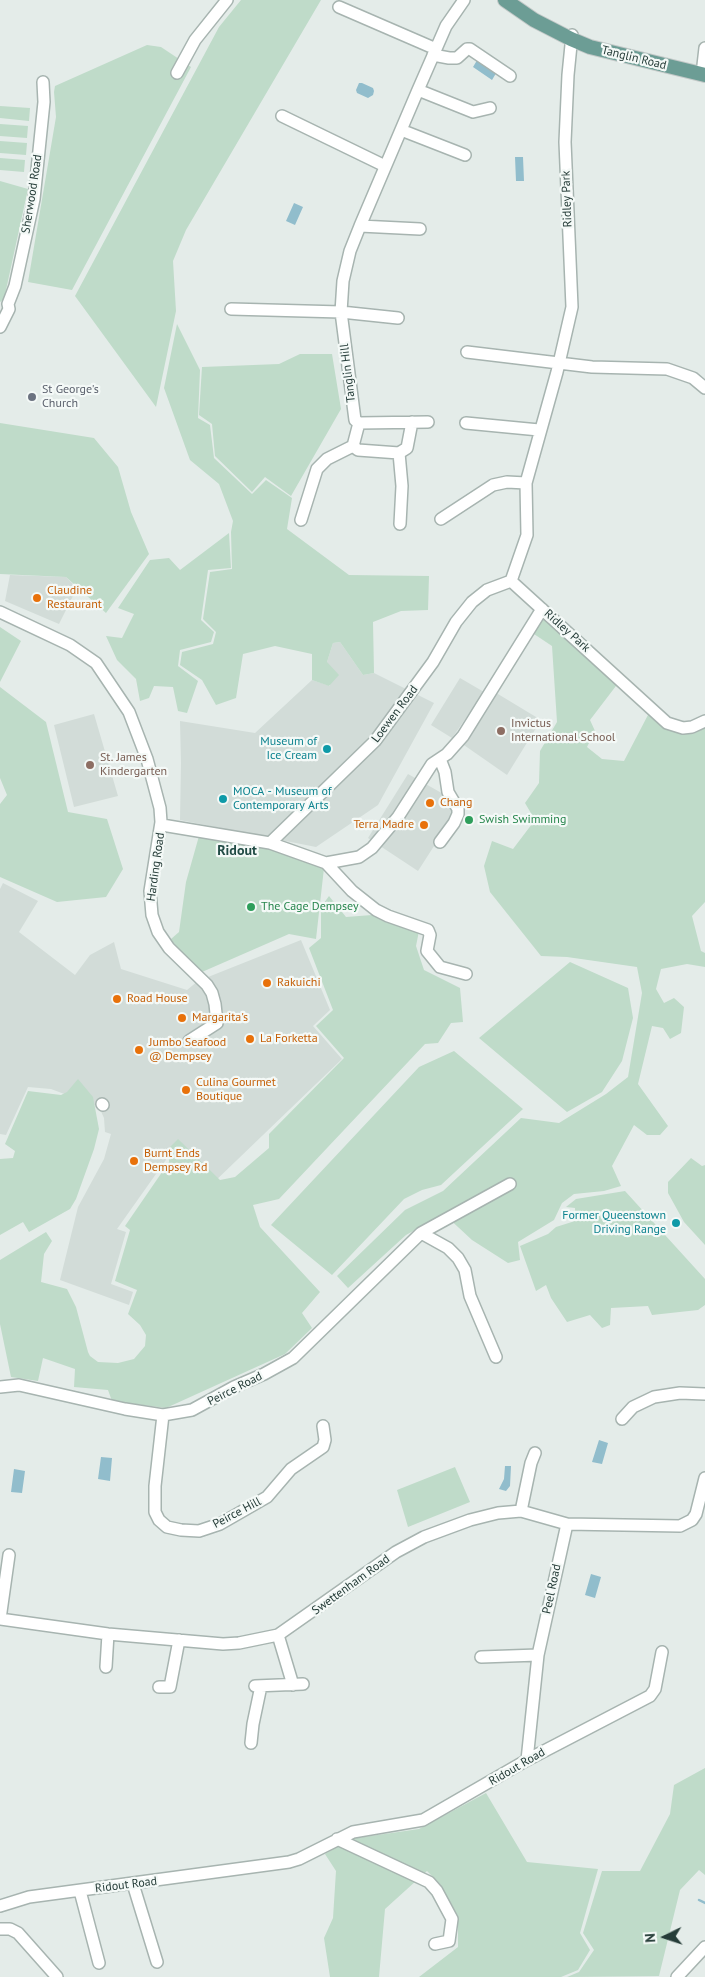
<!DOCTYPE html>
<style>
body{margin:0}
#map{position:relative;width:705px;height:1977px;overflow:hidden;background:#e4ece9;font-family:"PT Sans",sans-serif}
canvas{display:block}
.north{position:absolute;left:640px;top:1912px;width:50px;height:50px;-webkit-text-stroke:4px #f4f9f7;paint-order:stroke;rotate:266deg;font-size:14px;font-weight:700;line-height:20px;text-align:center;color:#253c38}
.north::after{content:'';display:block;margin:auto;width:18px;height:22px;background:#253c38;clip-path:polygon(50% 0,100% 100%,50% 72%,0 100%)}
</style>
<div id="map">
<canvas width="705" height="1977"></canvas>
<div class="north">N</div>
</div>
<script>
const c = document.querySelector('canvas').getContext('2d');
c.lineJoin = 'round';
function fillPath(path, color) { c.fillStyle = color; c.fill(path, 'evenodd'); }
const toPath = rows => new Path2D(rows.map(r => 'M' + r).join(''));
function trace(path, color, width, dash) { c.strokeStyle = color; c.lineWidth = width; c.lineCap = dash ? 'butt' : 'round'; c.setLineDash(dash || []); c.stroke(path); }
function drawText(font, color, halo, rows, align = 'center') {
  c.font = font + ' "PT Sans",sans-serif'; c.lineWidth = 4.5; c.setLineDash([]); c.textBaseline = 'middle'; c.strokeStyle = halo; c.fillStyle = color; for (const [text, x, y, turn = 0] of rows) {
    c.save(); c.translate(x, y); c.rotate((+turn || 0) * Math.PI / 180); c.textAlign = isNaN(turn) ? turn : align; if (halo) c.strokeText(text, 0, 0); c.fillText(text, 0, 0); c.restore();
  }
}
fillPath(toPath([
 [10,575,66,577,77,588,59,624,5,601],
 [340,642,363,675,374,673,434,703,378,805,316,847,180,820,181,763,180,721,255,733,312,680,330,686,327,662,333,643],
 [460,678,484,692,452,738,431,725],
 [493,691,541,720,507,775,461,743],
 [94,714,118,796,74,807,54,725],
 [408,774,461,804,418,871,368,838],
 [3,883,38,901,19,932,75,975,90,955,114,942,121,969,187,990,198,981,301,940,330,1010,313,1026,342,1059,210,1186,168,1157,117,1229,126,1232,111,1284,133,1292,129,1305,60,1280,78,1207,104,1159,111,1134,105,1132,104,1118,99,1107,51,1089,28,1087,6,1135,0,1134,0,889]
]), '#d2dcd8');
fillPath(toPath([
 [241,0,321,0,186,230,173,261,176,311,156,407,75,296,219,27],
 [147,45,161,47,191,67,72,290,28,282,56,117,54,92,55,86],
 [0,106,30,108,29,121,0,118],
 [0,124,28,126,27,138,0,136],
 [0,141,27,143,26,155,0,153],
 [0,158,25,160,24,172,0,170],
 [0,181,28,189,4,299,0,302],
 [177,324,200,370,198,418,210,425,214,458,252,494,266,480,292,498,287,529,349,575,429,576,428,610,401,611,373,622,374,673,363,675,340,642,333,643,327,662,339,675,329,686,312,680,312,654,275,646,243,654,236,698,216,705,202,680,180,665,182,652,213,644,216,632,203,619,210,572,232,569,231,532,233,521,219,484,190,460,164,388],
 [300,354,332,354,341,409,291,496,265,477,252,492,215,456,212,424,199,415,202,367,279,364],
 [0,423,94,438,118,467,131,512,149,554,106,613,66,577,0,574],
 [229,533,231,568,208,570,201,620,214,632,211,642,180,650,178,666,198,681,187,713,178,711,173,687,154,686,149,698,140,701,136,679,117,660,106,636,122,638,134,614,118,608,150,560,169,558,180,570],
 [543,615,619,682,590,720,595,731,587,747,602,759,624,761,649,713,666,728,677,733,693,734,705,728,705,902,692,916,701,951,705,953,705,967,687,964,661,969,656,989,664,1003,674,998,684,1007,681,1033,670,1039,663,1028,652,1026,638,1084,668,1126,660,1135,647,1135,634,1125,612,1166,621,1186,604,1191,574,1194,562,1203,554,1220,518,1242,520,1260,508,1263,472,1240,444,1214,406,1235,348,1288,337,1276,405,1210,443,1191,521,1118,559,1123,606,1094,628,1077,642,993,637,967,567,957,541,956,490,892,484,866,492,841,513,849,535,820,525,803,539,783,540,751,557,722,552,646,534,634],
 [0,627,21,641,0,682],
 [0,687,46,722,68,812,107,819,123,869,106,897,57,902,0,877,0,804,7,795,0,778],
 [199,836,273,848,324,868,316,939,289,934,202,972,176,946,171,939,179,932,186,882],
 [329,896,346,917,372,915,385,922,419,931,416,946,424,970,460,988,463,1022,451,1023,438,1043,425,1044,279,1199,253,1205,260,1227,320,1292,302,1313,312,1328,285,1354,166,1408,112,1401,108,1390,74,1387,75,1369,43,1358,38,1381,11,1377,0,1324,0,1260,46,1232,52,1241,44,1254,41,1282,67,1289,76,1307,88,1352,90,1356,98,1362,118,1363,134,1359,145,1346,146,1335,140,1325,128,1314,137,1290,115,1281,130,1230,125,1226,169,1162,170,1147,178,1139,220,1180,235,1177,269,1148,269,1134,344,1058,316,1026,333,1010,309,948,321,938,321,907],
 [570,962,628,988,633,1018,622,1061,602,1092,567,1112,479,1038],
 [454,1051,523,1109,441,1185,422,1190,404,1199,332,1275,271,1225,419,1067],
 [78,1079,93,1097,99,1129,94,1149,76,1199,70,1209,29,1232,23,1222,0,1235,0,1159,13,1158,15,1151,5,1144,28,1091,61,1095,67,1092],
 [691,1158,702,1166,705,1165,705,1245,684,1222,668,1193,668,1182],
 [625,1191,705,1279,705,1305,698,1310,652,1315,648,1306,611,1308,610,1325,602,1328,590,1315,567,1322,551,1298,546,1285,536,1291,520,1246,548,1234,556,1227,575,1221,575,1208,566,1207,576,1199],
 [455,1467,470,1502,408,1527,397,1490],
 [705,1768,705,1875,699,1870,680,1890,659,1976,567,1977,579,1972,594,1950,583,1933,602,1871,640,1871,670,1814,674,1785],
 [486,1793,527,1862,598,1869,580,1933,590,1950,578,1970,561,1977,419,1977,458,1947,458,1916,440,1884,427,1871,385,1909,379,1977,330,1977,324,1938,333,1918,336,1871,325,1854,350,1839,419,1829]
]), '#bfdbc9');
fillPath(toPath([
 [479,57,498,70,492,80,473,67],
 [359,83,362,83,373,88,374,91,373,95,368,98,357,93,356,90],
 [515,157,523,157,524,181,516,181],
 [294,203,303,207,295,225,286,221],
 [599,1440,608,1443,602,1464,592,1462],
 [101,1457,112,1458,110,1481,98,1479],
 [505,1466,511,1466,510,1486,506,1491,499,1489,504,1479],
 [14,1469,25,1471,22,1493,11,1492],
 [591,1574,601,1577,595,1598,585,1595]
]), '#91bdcc');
trace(toPath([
 [699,1900,705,1903]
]), '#91bdcc', 2.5);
const minor = toPath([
 [339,7,436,49],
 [433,55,449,58,457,58,467,49,470,49,510,76],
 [177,73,195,40,227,0],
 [702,74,705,48],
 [418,90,473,112,490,108],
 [282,116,385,166],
 [401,130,465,155],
 [360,226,420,229],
 [231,309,341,312,398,318],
 [0,327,9,309,8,304,15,286,34,199,44,102,43,82],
 [467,352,592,367,667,369,693,378,705,388],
 [428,422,359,423,355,420,341,312,343,281,350,251,360,226,418,90,446,26,464,0],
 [466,423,539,430],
 [353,446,358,450,399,453,407,448,412,422],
 [399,453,402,486,400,524],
 [441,519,493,485,507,482,526,483],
 [301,520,317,469,327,459,353,446,359,423],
 [511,581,527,535,526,483,557,372,572,307,565,142,568,75,572,35],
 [511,581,667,723,683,728,692,727,705,721],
 [0,612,70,645,96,663,129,712,147,759,160,808,161,822,150,891,152,915,158,932,169,948,207,985,212,993,215,1004,217,1023,189,1041],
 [440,759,445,772,448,792,458,809,458,814,454,823,440,842],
 [162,825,270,843,326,863,352,891,376,910,388,916,428,930,430,935,427,951,440,967,466,974],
 [270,843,375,741,433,662,456,622,472,602,487,590,511,581],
 [326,863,359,857,372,848,398,817,432,764,447,754,463,736,542,609],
 [102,1104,103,1105],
 [421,1233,448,1248,458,1258,465,1270,470,1296,496,1357],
 [0,1387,19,1385,125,1409,163,1415,192,1410,234,1387,264,1374,293,1358,421,1233,510,1184],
 [163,1415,155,1486,155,1512,159,1520,167,1527,181,1530,199,1531,220,1524,267,1497,291,1469,323,1447,325,1440,323,1426],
 [622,1419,633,1407,654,1397,680,1393,705,1394],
 [521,1511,531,1463,535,1453],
 [9,1555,0,1619,108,1634,223,1644,239,1643,278,1635,396,1552,424,1537,470,1520,498,1513,521,1511,567,1524,680,1526,692,1520,696,1514,705,1478],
 [278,1635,293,1685],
 [481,1657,538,1655],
 [106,1667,108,1634],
 [255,1686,303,1684],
 [159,1687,170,1687,179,1640],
 [251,1743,253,1724,261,1686],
 [527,1760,538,1655,567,1524],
 [337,1839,429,1882,437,1891,452,1919,449,1941,435,1944],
 [133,1884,157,1962],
 [80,1891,99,1963],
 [0,1906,29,1897,289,1862,299,1859,353,1832,423,1820,527,1760,650,1696,655,1689,662,1652],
 [0,1929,10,1929,18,1933,57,1977],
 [677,1977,705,1947]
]);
const major = toPath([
 [505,0,534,20,571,39,590,47,705,75]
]);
trace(minor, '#a7b4b0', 14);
trace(major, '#c2c8c7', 16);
trace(minor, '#fff', 11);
trace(major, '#6c9d95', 14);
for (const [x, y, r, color] of [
 [32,397,5,"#6b7280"],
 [37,598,5,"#e8710a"],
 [501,731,5,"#8d6e63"],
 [327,749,5,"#0f9aa8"],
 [90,765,5,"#8d6e63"],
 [223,799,5,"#0f9aa8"],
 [430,803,5,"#e8710a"],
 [469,820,5,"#2e9e5b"],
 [424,825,5,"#e8710a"],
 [251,907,5,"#2e9e5b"],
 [267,983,5,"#e8710a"],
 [117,999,5,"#e8710a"],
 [182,1018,5,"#e8710a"],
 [250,1039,5,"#e8710a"],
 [139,1050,5,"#e8710a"],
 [186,1090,5,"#e8710a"],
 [134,1161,5,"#e8710a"],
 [676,1223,5,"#0f9aa8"]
]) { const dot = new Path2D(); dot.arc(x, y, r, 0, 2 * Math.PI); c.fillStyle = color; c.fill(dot); trace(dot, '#f4f9f7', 2); }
drawText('12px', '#253c38', '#f4f9f7', [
 ["Tanglin Road",634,58,14],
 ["Sherwood Road",32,194,-81],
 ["Ridley Park",567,199,-92],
 ["Tanglin Hill",348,373,-97],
 ["Ridley Park",567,631,42],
 ["Loewen Road",395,714,-53],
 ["Harding Road",156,867,-82],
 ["Peirce Road",235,1389,-27],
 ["Peirce Hill",237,1513,-28],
 ["Swettenham Road",351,1585,-36],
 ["Peel Road",552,1589,-78],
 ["Ridout Road",517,1767,-30],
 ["Ridout Road",126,1885,-7]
]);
drawText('12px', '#5b616d', '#f4f9f7', [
 ["St George's",42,390],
 ["Church",42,404]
], 'left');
drawText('12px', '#c56008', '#f4f9f7', [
 ["Claudine",47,591],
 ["Restaurant",47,605],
 ["Chang",440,803],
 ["Terra Madre",414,825,"right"],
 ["Rakuichi",277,983],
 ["Road House",127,999],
 ["Margarita's",192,1018],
 ["La Forketta",260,1039],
 ["Jumbo Seafood",149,1043],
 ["@ Dempsey",149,1057],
 ["Culina Gourmet",196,1083],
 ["Boutique",196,1097],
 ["Burnt Ends",144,1154],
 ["Dempsey Rd",144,1168]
], 'left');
drawText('12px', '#785e54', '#f4f9f7', [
 ["Invictus",511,724],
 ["International School",511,738],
 ["St. James",100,758],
 ["Kindergarten",100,772]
], 'left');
drawText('12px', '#0d838f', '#f4f9f7', [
 ["Museum of",317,742],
 ["Ice Cream",317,756],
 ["MOCA - Museum of",233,792,"left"],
 ["Contemporary Arts",233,806,"left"],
 ["Former Queenstown",666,1216],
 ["Driving Range",666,1230]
], 'right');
drawText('12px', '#27864d', '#f4f9f7', [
 ["Swish Swimming",479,820],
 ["The Cage Dempsey",261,907]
], 'left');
drawText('bold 14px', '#224c46', '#f4f9f7', [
 ["Ridout",237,851]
]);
</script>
